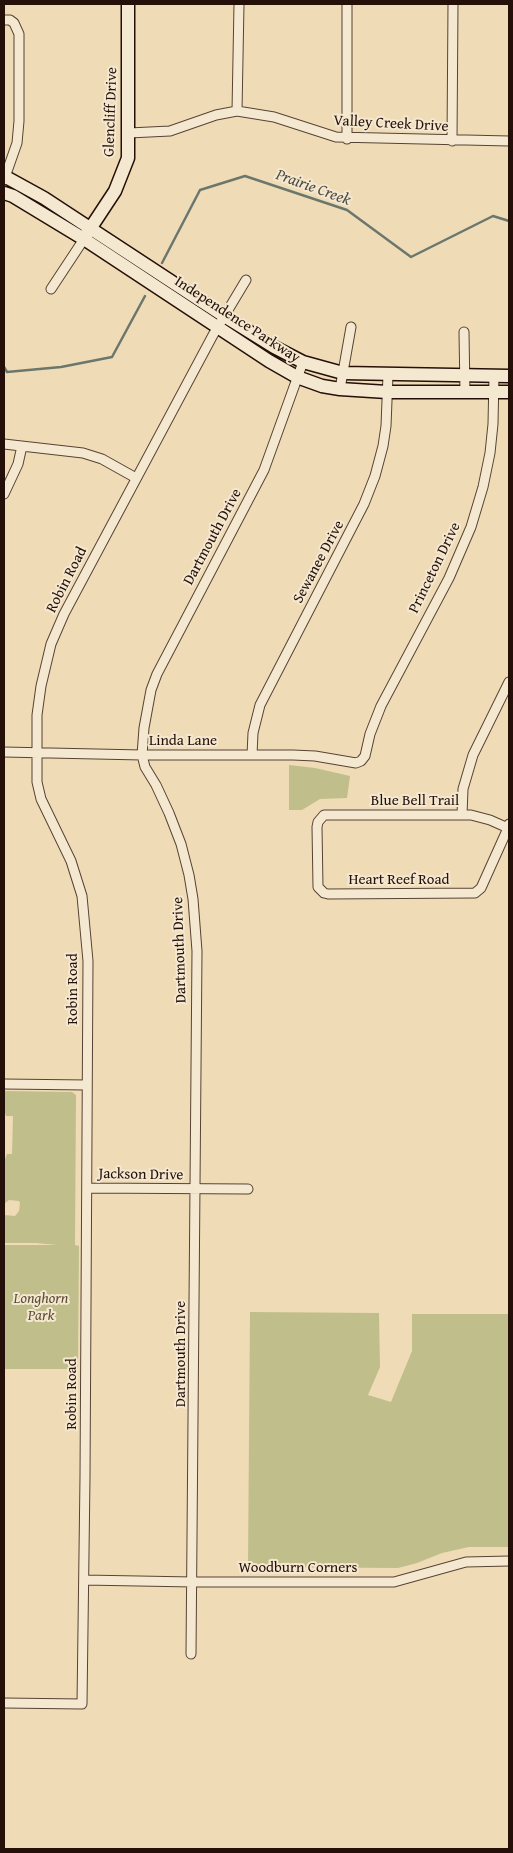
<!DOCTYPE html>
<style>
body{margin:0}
#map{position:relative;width:513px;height:1853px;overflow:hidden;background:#f0dbb7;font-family:"Gentium Book Plus",serif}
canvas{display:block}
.frame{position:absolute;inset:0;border:5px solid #241008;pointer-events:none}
</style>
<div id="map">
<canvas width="513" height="1853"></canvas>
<div class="frame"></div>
</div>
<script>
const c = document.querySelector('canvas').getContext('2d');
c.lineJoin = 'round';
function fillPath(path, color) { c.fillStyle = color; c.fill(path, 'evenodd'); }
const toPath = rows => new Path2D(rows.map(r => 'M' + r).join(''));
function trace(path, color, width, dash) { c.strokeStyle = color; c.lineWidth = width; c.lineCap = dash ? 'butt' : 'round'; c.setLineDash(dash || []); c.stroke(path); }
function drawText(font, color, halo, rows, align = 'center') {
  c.font = font + ' "Gentium Book Plus",serif'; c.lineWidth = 4; c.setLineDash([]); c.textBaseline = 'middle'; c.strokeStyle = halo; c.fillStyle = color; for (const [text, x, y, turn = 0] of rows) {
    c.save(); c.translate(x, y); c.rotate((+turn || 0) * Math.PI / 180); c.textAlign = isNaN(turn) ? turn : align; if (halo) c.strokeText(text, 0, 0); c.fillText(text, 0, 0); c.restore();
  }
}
fillPath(toPath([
 [289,765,315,768,350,776,347,798,320,799,302,810,289,810],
 [4,1091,72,1092,76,1095,75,1245,79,1246,78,1369,4,1369,4,1245,57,1245,36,1243,4,1243,4,1215,15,1216,19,1211,20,1203,19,1201,9,1200,4,1204,4,1162,7,1154,12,1154,13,1116,6,1116,4,1110],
 [250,1312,379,1313,380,1367,368,1395,391,1402,412,1351,412,1314,509,1314,509,1547,469,1547,442,1553,417,1563,398,1568,248,1567]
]), '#c0be8a');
trace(toPath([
 [162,263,200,190,245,176,347,210,411,257,493,216,509,221],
 [4,367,7,372,61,367,112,357,145,296]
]), '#6b776c', 2.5);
const street = toPath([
 [4,20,10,20,14,23,19,34,19,121,17,143,4,180],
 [237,111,239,4],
 [129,133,170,131,216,115,237,111,274,117,336,137,509,141],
 [347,139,347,4],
 [452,141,453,4],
 [51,289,84,239],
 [464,332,465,393],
 [340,389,351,327],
 [4,444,83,453,102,459,136,478],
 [4,494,18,464,22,446],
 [4,752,142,755,293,755,315,756,356,763,361,761,365,756,370,734,381,706,449,578,471,527,483,487,490,453,493,424,494,376],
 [252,755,253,733,260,705,364,504,375,476,383,446,386,426,388,375],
 [462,815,463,789,473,755,509,682],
 [508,828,490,820,471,815,324,815,318,822,317,827,318,887,324,893,328,894,475,893,481,888,508,828,509,824],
 [4,1084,87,1085],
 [87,1188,248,1189],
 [84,1580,193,1582,394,1582,466,1562,509,1561],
 [191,1654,197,951,193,899,189,875,181,844,169,813,156,785,145,767,142,755,144,728,151,690,157,674,264,470,303,362],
 [4,1703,82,1704,85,1477,88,961,82,896,71,861,41,799,37,782,37,715,41,686,51,644,64,614,213,335,246,280]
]);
const secondary = toPath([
 [4,176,44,198,224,316,274,347,303,362,343,373,509,376],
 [4,193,13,196,84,239,269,361,297,377,322,386,340,389,387,392,509,392],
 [86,235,115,191,128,158,128,4]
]);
trace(street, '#574334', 11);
trace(secondary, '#241008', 15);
trace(street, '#f5e8d0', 9);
trace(secondary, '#f5e8d0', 12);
drawText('15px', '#241008', '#f5e8d0', [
 ["Glencliff Drive",111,112,-88],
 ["Valley Creek Drive",391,124,3],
 ["Independence Parkway",237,320,33],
 ["Dartmouth Drive",213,537,-62],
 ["Sewanee Drive",319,562,-62],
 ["Princeton Drive",435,568,-64],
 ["Robin Road",67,580,-63],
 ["Linda Lane",183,741],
 ["Blue Bell Trail",415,801],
 ["Heart Reef Road",399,880],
 ["Dartmouth Drive",180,950,-92],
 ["Robin Road",73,989,-90],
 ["Jackson Drive",141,1175,1],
 ["Dartmouth Drive",181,1354,-90],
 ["Robin Road",72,1394,-90],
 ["Woodburn Corners",298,1568]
]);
drawText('italic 15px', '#5b4d36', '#f5e8d0', [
 ["Longhorn",41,1299],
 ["Park",41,1316]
]);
drawText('italic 16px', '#4d4c42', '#f5e8d0', [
 ["Prairie Creek",313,188,20]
]);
</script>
